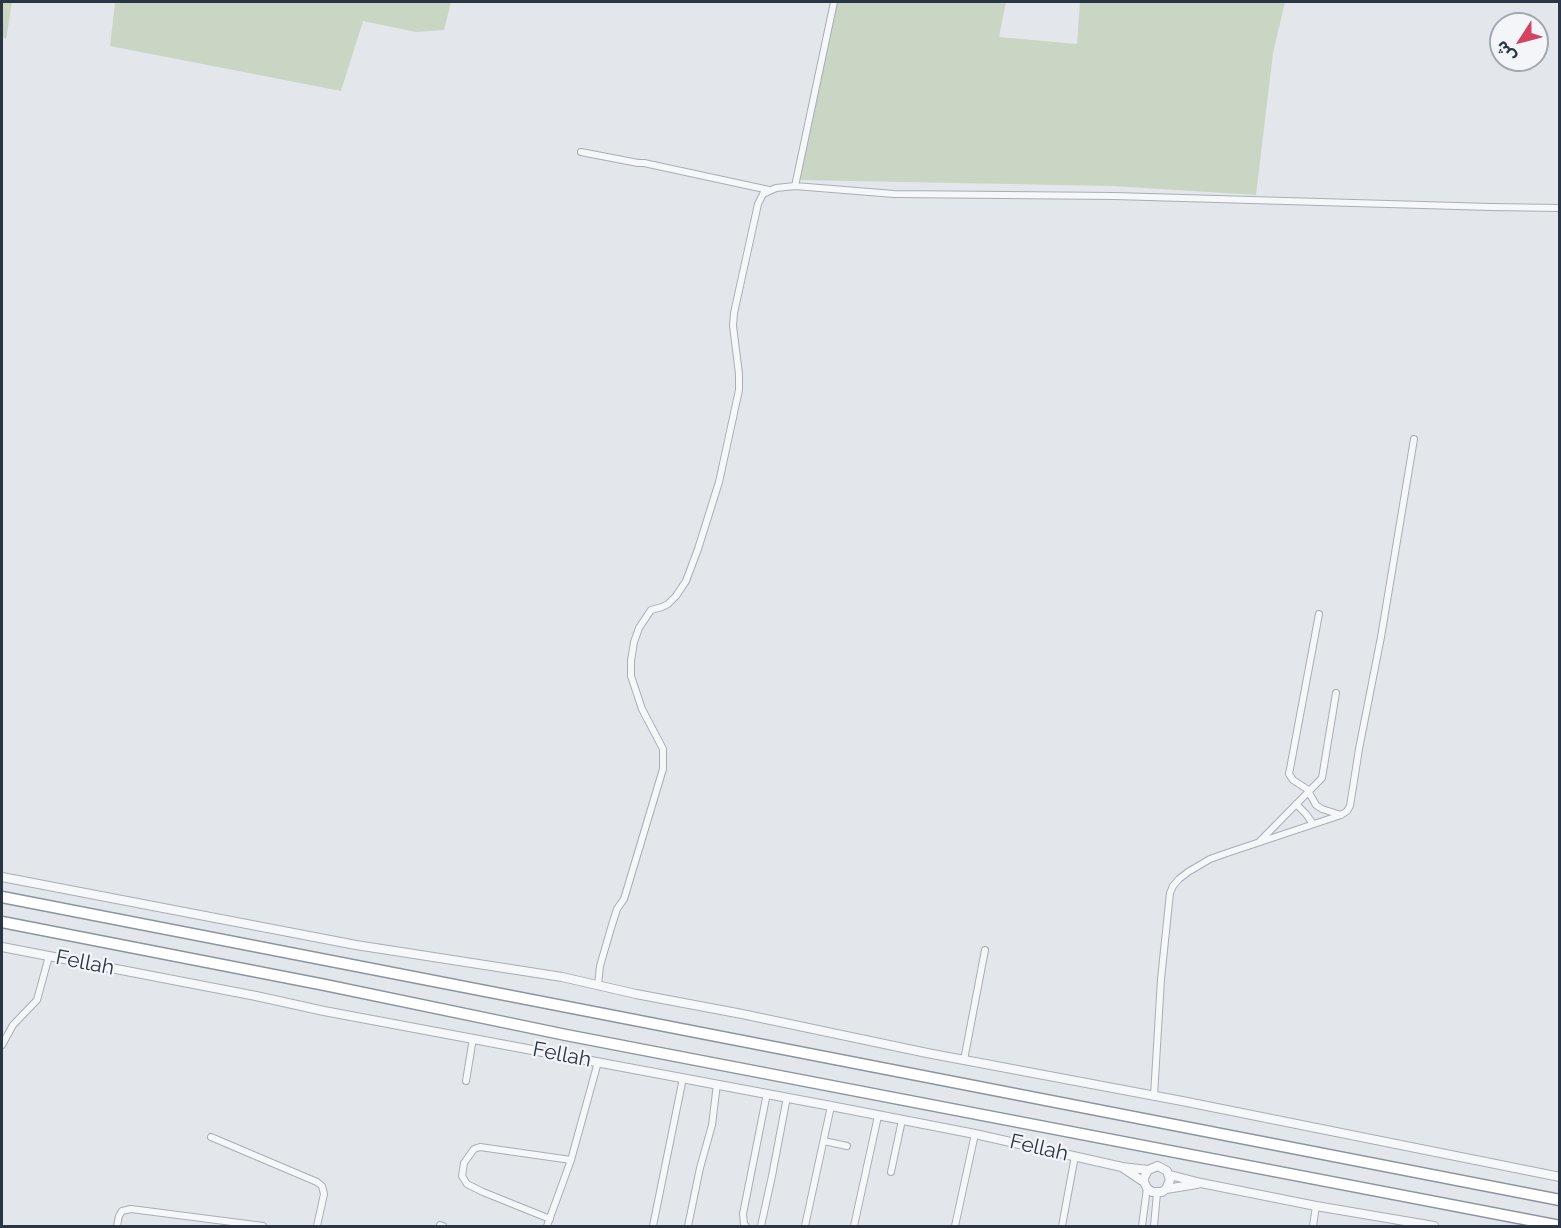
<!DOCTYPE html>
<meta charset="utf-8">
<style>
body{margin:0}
#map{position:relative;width:1561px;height:1228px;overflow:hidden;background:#e3e7eb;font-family:Raleway,"Noto Sans Arabic",sans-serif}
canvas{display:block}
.frame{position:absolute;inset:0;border:3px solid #2a3545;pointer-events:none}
.north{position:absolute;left:1489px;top:12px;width:60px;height:60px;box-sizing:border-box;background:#f3f5f9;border:2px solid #a3a8b1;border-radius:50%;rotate:234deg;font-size:16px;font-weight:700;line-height:24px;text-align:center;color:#2a3545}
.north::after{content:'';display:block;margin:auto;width:21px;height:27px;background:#d44462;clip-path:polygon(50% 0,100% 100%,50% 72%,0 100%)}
</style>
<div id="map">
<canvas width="1561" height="1228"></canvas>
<div class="frame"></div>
<div class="north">ش</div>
</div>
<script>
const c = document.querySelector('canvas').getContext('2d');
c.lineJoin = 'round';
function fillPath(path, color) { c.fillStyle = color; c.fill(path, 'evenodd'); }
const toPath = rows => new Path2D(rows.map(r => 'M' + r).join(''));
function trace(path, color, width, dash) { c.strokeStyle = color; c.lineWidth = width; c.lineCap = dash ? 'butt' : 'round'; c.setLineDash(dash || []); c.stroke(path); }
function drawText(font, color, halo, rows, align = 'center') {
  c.font = font + ' Raleway,sans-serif'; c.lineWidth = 4.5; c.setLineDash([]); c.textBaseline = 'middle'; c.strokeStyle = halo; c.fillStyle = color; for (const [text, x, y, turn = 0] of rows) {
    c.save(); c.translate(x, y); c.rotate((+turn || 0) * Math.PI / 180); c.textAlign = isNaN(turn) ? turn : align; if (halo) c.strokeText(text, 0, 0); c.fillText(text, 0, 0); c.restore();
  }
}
fillPath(toPath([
 [2,2,12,2,6,39,2,37],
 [115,2,451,2,444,30,416,32,363,21,341,91,110,46],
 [836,2,1006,2,999,37,1077,44,1080,2,1285,2,1273,53,1256,195,1113,186,798,180]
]), '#c9d6c4');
const minor = toPath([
 [581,152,638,163,644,163,769,190],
 [795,186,834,2],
 [1319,614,1289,774,1293,780,1307,789,1316,805,1322,809,1341,815],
 [1296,804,1306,814,1313,824],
 [1260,841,1322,778,1336,693],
 [598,985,600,966,611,928,617,909,624,899,663,769,663,749,642,709,631,676,631,661,634,642,639,628,651,610,662,607,668,604,676,596,686,581,698,549,719,482,739,390,739,374,733,326,734,313,758,204,763,194,776,188,795,186,894,194,1114,196,1491,207,1560,208],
 [2,1045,13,1025,37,1000,49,956],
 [964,1060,985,950],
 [466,1081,473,1038],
 [1154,1096,1161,979,1170,893,1173,886,1179,879,1188,872,1210,859,1227,853,1341,815,1347,811,1350,806,1359,749,1381,637,1414,439],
 [211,1137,317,1182,322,1186,324,1194,317,1226],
 [824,1141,847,1146],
 [891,1172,902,1120],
 [550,1219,483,1192,467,1184,462,1176,464,1163,474,1149,480,1147,571,1160],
 [440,1225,443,1226],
 [117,1226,119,1216,122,1211,131,1209,263,1226],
 [547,1226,571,1160,598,1062],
 [653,1226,683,1078],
 [688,1226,700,1168,712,1125,717,1084],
 [746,1226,744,1224,743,1214,767,1093],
 [761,1226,772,1176,787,1097],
 [805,1226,831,1106],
 [854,1226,878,1116],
 [955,1226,975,1134],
 [1062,1226,1075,1156],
 [1142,1226,1147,1188],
 [1154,1226,1157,1193],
 [1313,1226,1316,1206]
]);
const tertiary = toPath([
 [2,877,356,945,562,977,636,994,742,1014,927,1053,1182,1101,1560,1177],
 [2,947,256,996,324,1011,831,1106,975,1134,1122,1167,1148,1170],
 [1123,1168,1144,1182],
 [1170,1175,1201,1183,1316,1206,1434,1226],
 [1166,1189,1170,1180,1167,1171,1158,1166,1148,1170,1144,1178,1144,1182,1147,1188,1152,1192,1162,1192,1166,1189,1197,1184]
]);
const motorway = toPath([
 [2,897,1560,1200],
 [2,922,325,985,566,1035,1560,1226]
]);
trace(minor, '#a8aeb6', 8);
trace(tertiary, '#a8aeb6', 10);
trace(motorway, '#8995a3', 13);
trace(minor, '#f6f7f9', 6);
trace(tertiary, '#f6f7f9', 8);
trace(motorway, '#fff', 10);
drawText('21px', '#2a3545', '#f3f5f9', [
 ["Fellah",85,963,11],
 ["Fellah",562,1055,11],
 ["Fellah",1039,1148,13]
]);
</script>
